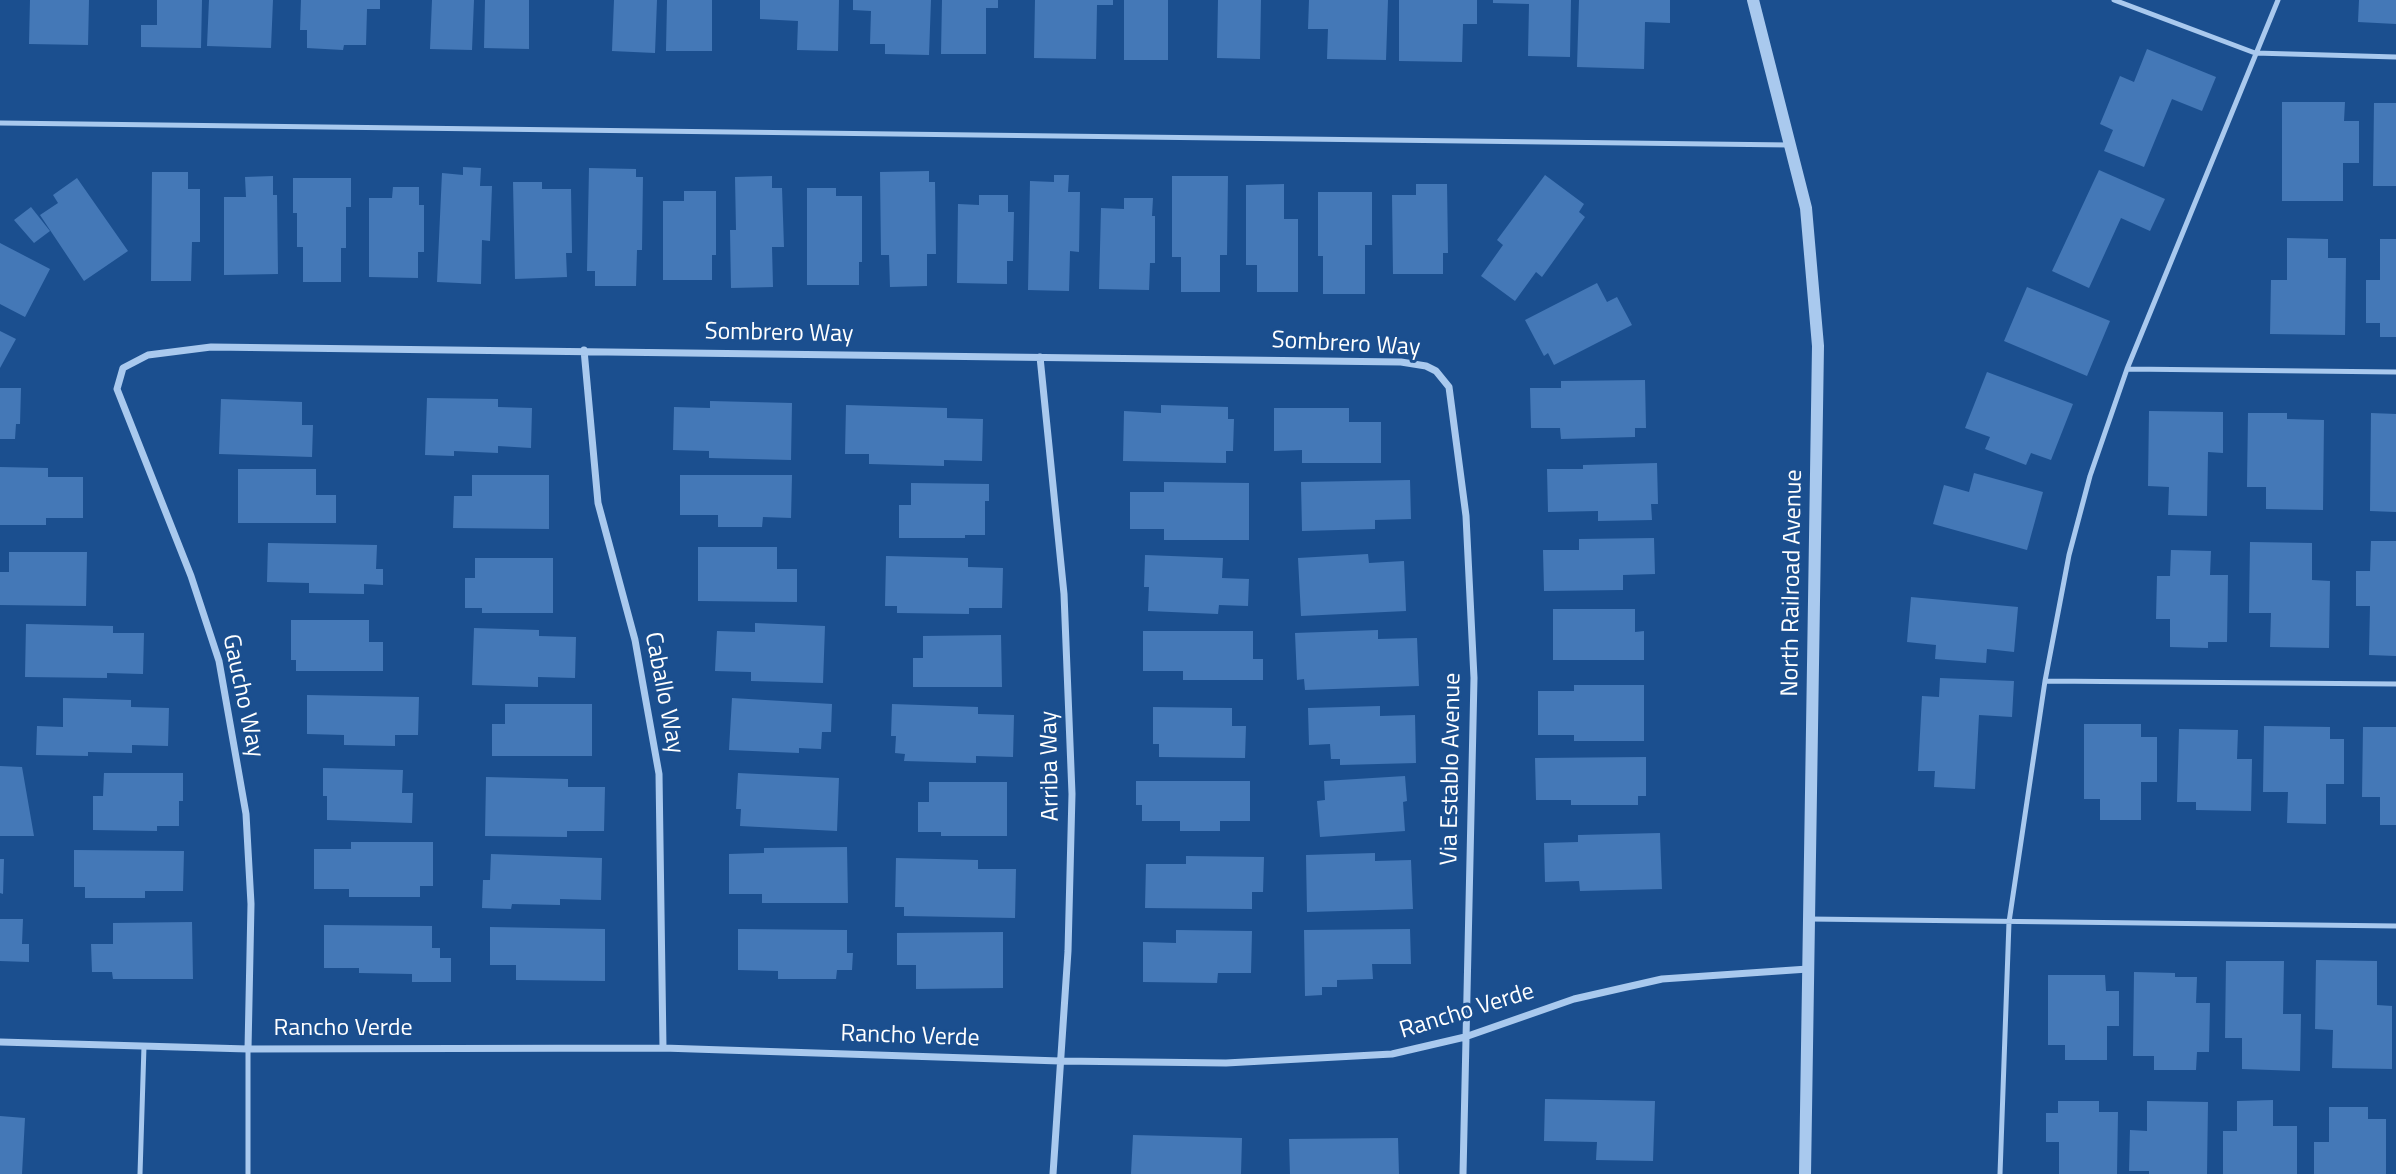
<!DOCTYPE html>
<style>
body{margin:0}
canvas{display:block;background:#1b4f8f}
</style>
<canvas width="2396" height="1174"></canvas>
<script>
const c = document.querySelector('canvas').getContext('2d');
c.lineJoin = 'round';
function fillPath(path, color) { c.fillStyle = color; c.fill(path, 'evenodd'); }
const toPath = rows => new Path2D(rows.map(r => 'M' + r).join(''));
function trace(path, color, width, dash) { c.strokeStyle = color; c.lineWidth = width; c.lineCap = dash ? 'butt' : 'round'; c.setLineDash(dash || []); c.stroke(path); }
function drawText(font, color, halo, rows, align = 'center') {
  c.font = font + ' "Titillium Web",sans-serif'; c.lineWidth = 6; c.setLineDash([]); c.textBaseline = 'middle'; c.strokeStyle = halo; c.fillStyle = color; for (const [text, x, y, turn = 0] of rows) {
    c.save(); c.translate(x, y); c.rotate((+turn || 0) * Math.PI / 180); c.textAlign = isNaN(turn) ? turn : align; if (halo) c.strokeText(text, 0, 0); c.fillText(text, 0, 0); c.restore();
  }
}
fillPath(toPath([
 [30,0,89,0,88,45,29,44],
 [157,0,202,0,201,48,141,47,141,25,157,25],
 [209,0,273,0,271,48,207,46],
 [301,0,380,0,380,9,367,9,366,45,344,45,343,50,307,48,307,30,300,30],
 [432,0,474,0,472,50,430,49],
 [485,0,529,0,529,49,484,48],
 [614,0,657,0,655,53,612,51],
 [667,0,712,0,712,51,666,51],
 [760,0,839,0,838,51,797,50,798,21,760,19],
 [853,0,931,0,929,55,885,54,885,44,870,44,871,11,853,10],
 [942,0,998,0,998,8,986,8,986,54,941,54],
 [1035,0,1113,0,1113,5,1097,5,1096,59,1034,58],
 [1124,0,1168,0,1168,60,1124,60],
 [1218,0,1261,0,1260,59,1217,58],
 [1309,0,1388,0,1386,60,1327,59,1328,29,1308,29],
 [1399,0,1477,0,1477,24,1463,24,1462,62,1399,61],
 [1493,0,1571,0,1570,57,1528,56,1529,4,1493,3],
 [1579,0,1670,0,1670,23,1645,22,1644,69,1577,67],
 [2359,0,2396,0,2396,24,2358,22],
 [2147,49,2216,77,2202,111,2172,99,2144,167,2104,151,2113,130,2100,124,2120,76,2134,82],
 [2282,102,2345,102,2344,121,2359,121,2359,163,2343,163,2343,201,2282,201],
 [2374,103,2396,103,2396,186,2373,186],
 [463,167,481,168,480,186,492,186,490,241,482,240,481,284,437,282,442,173,463,175],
 [589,168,636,169,636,177,643,177,642,250,637,250,636,286,595,286,595,271,587,271],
 [2099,170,2165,199,2150,231,2121,218,2089,288,2052,271],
 [929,171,929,182,935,182,936,254,927,254,927,286,890,287,889,255,881,255,880,172],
 [152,172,188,172,188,189,200,189,200,242,192,242,191,281,151,281],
 [1054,175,1069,175,1068,192,1080,192,1079,252,1070,251,1069,291,1028,290,1030,181,1054,182],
 [1545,175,1584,204,1579,212,1585,217,1542,277,1536,272,1515,301,1481,276,1503,245,1497,240],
 [273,176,273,195,277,195,278,274,224,275,224,197,246,197,245,177],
 [772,176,772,188,782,188,784,247,772,247,773,287,731,288,730,230,736,230,735,177],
 [1172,176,1228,176,1227,255,1220,255,1220,292,1181,292,1181,257,1172,257],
 [77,178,128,251,84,281,40,215,58,203,53,195],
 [293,178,351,178,351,207,346,207,346,248,341,248,341,282,303,282,303,247,297,247,297,213,293,213],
 [513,182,542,182,542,189,571,189,572,253,566,253,567,277,515,279],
 [1284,184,1284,219,1298,219,1298,292,1257,292,1257,265,1246,265,1246,185],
 [1416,184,1447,184,1448,253,1443,253,1443,274,1393,274,1392,195,1416,195],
 [393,187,419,187,419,205,424,205,424,252,418,252,418,278,369,277,369,198,392,198],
 [807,188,836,188,836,196,862,196,862,262,859,262,859,285,807,285],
 [684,191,716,191,716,255,712,255,712,280,663,280,663,201,684,201],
 [1318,192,1372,192,1372,245,1365,245,1365,294,1323,294,1323,256,1318,256],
 [979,195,1008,195,1008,212,1014,212,1013,261,1007,261,1007,284,957,283,958,204,979,205],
 [1124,198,1153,198,1152,216,1155,216,1155,263,1150,263,1149,290,1099,289,1101,208,1124,209],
 [31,207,50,231,34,243,14,220],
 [2287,238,2328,239,2328,258,2346,258,2345,335,2270,334,2271,280,2287,280],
 [2380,239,2396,239,2396,337,2380,337,2380,323,2366,323,2366,280,2380,280],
 [0,243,50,269,25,317,0,304],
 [1597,283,1607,302,1617,297,1632,325,1554,365,1548,353,1544,356,1525,320],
 [2027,287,2110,321,2087,376,2004,341],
 [0,331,16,339,0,368],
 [1987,372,2073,404,2051,460,2031,453,2026,465,1985,449,1990,437,1965,428],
 [1645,380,1646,428,1635,428,1635,437,1561,439,1560,428,1531,428,1530,388,1561,388,1561,381],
 [0,388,21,388,20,424,16,424,15,439,0,439],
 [427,398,498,399,498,407,532,408,531,448,498,446,498,453,454,451,454,456,425,455],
 [221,399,302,402,302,425,313,425,312,457,219,454],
 [710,401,792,403,791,460,709,458,709,451,673,450,674,407,710,408],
 [846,405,947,408,947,418,983,419,982,461,944,460,944,466,869,464,869,454,845,454],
 [1161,405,1228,407,1228,419,1234,419,1233,451,1226,451,1226,463,1123,461,1124,411,1161,413],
 [1274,408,1349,408,1349,422,1381,422,1381,463,1302,463,1302,450,1274,451],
 [2149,411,2223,412,2223,453,2208,452,2207,516,2168,515,2169,487,2148,486],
 [2248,413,2287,413,2287,419,2324,420,2323,510,2266,509,2266,487,2247,487],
 [2371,413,2396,414,2396,512,2370,511],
 [1657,463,1658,504,1651,504,1652,520,1598,521,1598,511,1548,512,1547,469,1583,469,1583,465],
 [0,467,48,468,48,477,83,477,83,518,46,518,46,525,0,525],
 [238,469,316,469,316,495,336,495,336,523,238,523],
 [1974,473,2043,492,2027,550,1933,524,1944,485,1969,492],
 [472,475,549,475,549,529,453,528,454,496,472,496],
 [680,475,792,475,791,518,763,517,762,527,718,527,718,515,680,515],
 [1410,480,1411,519,1375,520,1375,529,1302,531,1301,482],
 [1164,482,1249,483,1249,540,1164,540,1164,529,1130,529,1130,492,1164,492],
 [911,483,989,484,989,501,985,501,985,535,965,535,965,538,899,538,899,505,911,505],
 [1654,538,1655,574,1623,575,1623,590,1544,591,1543,550,1579,550,1579,539],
 [2371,541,2396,541,2396,656,2369,655,2370,606,2356,606,2356,571,2370,571],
 [2250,542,2312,543,2312,580,2330,581,2329,648,2270,647,2271,613,2249,613],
 [268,543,377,545,376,569,383,569,383,585,364,584,364,594,309,593,309,583,267,582],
 [698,547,777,547,777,569,797,569,797,602,698,601],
 [2171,550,2211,551,2210,575,2228,575,2227,642,2208,642,2208,648,2170,647,2170,619,2156,619,2157,576,2170,576],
 [9,552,87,552,86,606,0,605,0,572,9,572],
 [1368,554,1369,563,1404,561,1406,611,1301,616,1298,558],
 [1145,555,1223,558,1222,578,1249,579,1248,606,1219,605,1218,614,1148,611,1149,587,1144,587],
 [886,556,968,558,968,567,1003,568,1002,608,969,608,969,614,897,613,897,606,885,606],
 [475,558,553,558,553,613,482,613,482,608,465,608,465,578,475,578],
 [1911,597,2018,607,2014,652,1987,649,1986,663,1935,659,1936,645,1907,642],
 [1553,609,1635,609,1635,632,1644,631,1644,660,1553,660],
 [291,620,369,620,369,642,383,642,383,671,296,671,296,660,291,660],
 [755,623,825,626,823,683,751,681,751,672,715,671,717,631,755,632],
 [26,624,113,626,113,633,144,633,143,674,107,673,107,678,25,677],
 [474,628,539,630,539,636,576,637,575,678,538,677,538,687,472,685],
 [1378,630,1378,639,1417,638,1419,686,1305,690,1304,679,1297,680,1295,633],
 [1143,631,1253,631,1253,659,1263,659,1263,680,1183,680,1183,671,1143,671],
 [1001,635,1002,687,913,687,913,658,923,658,923,636],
 [1940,678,2014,681,2012,717,1979,715,1975,789,1934,787,1935,771,1918,771,1922,696,1939,697],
 [1574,685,1644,685,1644,741,1574,741,1574,735,1538,735,1538,691,1574,691],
 [307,695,419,697,418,735,395,735,395,746,344,745,344,735,307,734],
 [63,698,131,700,131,707,169,708,168,746,132,745,132,753,88,752,88,756,36,755,37,726,63,727],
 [732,698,832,704,831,732,822,732,821,749,799,748,799,753,729,750],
 [505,704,592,704,592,756,492,756,492,724,505,724],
 [892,704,978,707,978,714,1014,715,1013,757,976,756,976,763,904,761,905,754,895,753,896,736,891,736],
 [1380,706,1380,716,1415,715,1416,763,1340,765,1340,759,1331,759,1330,744,1309,745,1308,708],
 [1153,707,1232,708,1232,726,1246,726,1245,758,1159,757,1159,744,1153,744],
 [2084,724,2141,724,2141,737,2157,737,2157,782,2141,782,2141,820,2100,820,2100,799,2084,799],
 [2264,726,2330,727,2330,739,2344,739,2344,784,2326,784,2326,824,2287,823,2288,792,2263,792],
 [2363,727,2396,727,2396,825,2380,825,2380,797,2362,797],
 [2179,729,2238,730,2237,759,2252,759,2251,811,2196,810,2196,802,2177,802],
 [1646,757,1646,796,1638,796,1638,805,1571,805,1571,800,1536,800,1535,758],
 [0,766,22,767,34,836,0,836],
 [323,768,403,770,402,793,413,793,412,823,327,820,327,796,323,796],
 [104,773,183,773,183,801,179,801,179,826,157,826,157,831,93,830,93,796,103,796],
 [738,773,839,778,837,831,740,826,741,809,736,809],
 [1405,776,1407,801,1403,802,1405,831,1320,837,1317,801,1325,800,1324,781],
 [486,777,568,779,568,787,605,787,604,831,567,831,567,837,485,836],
 [1136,781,1250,781,1250,821,1220,821,1220,831,1180,831,1180,821,1142,821,1142,805,1136,805],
 [929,782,1007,782,1007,836,941,836,941,832,918,832,918,802,929,802],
 [1660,833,1662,889,1580,891,1579,881,1545,882,1544,843,1578,842,1578,835],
 [351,842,433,842,433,886,420,886,420,897,349,897,349,889,314,889,314,849,351,849],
 [847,847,848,903,762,903,762,894,729,894,729,854,764,853,764,848],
 [74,850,184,851,183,891,145,891,145,898,85,898,85,887,74,887],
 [1375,853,1375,861,1411,860,1413,909,1307,912,1306,855],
 [491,854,602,858,601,900,560,899,560,905,512,904,511,909,482,908,483,880,490,880],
 [1186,856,1264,857,1263,892,1252,892,1252,909,1145,908,1146,864,1186,864],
 [896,858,978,860,978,869,1016,869,1015,918,904,916,904,907,895,907],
 [0,859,4,859,3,894,0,893],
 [0,919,23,919,22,944,29,944,29,962,0,961],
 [192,922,193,979,113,979,112,972,92,972,91,944,113,944,113,923],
 [324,925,432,926,432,948,440,948,440,958,451,958,451,982,412,982,412,974,359,973,359,968,324,968],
 [490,927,605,929,605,981,516,980,516,965,490,965],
 [738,929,847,930,847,953,853,953,852,970,837,970,836,979,778,979,778,971,738,970],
 [1410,929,1411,964,1372,964,1373,979,1337,980,1337,987,1322,987,1322,995,1305,996,1304,930],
 [1176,930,1252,931,1251,973,1218,973,1217,983,1143,982,1143,942,1176,943],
 [1003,932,1003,988,916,989,916,965,897,965,897,933],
 [2316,960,2377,961,2377,1005,2392,1006,2392,1069,2332,1068,2333,1030,2315,1029],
 [2226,961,2284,961,2283,1014,2301,1014,2300,1071,2242,1069,2242,1038,2225,1038],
 [2134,972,2175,973,2175,977,2197,977,2196,1003,2210,1003,2209,1052,2197,1052,2196,1070,2154,1070,2154,1056,2133,1056],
 [2048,975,2105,975,2106,991,2119,991,2119,1026,2107,1026,2107,1060,2065,1060,2065,1045,2048,1045],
 [1545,1099,1655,1101,1653,1161,1596,1160,1597,1142,1544,1141],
 [2273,1100,2273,1126,2297,1126,2297,1174,2223,1174,2223,1131,2237,1131,2237,1101],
 [2058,1101,2099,1101,2099,1112,2118,1112,2117,1174,2059,1174,2059,1142,2046,1142,2046,1113,2058,1113],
 [2147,1101,2208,1102,2207,1174,2149,1174,2149,1171,2129,1171,2130,1130,2147,1131],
 [2329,1107,2368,1107,2368,1119,2386,1119,2386,1174,2314,1174,2314,1142,2329,1142],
 [0,1116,25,1118,22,1174,0,1174],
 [1133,1135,1242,1138,1241,1174,1131,1174],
 [1398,1138,1399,1174,1290,1174,1289,1139]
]), '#4478b7');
trace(toPath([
 [2114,0,2255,53,2396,57],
 [0,123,1790,145],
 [2127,369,2396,372],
 [2045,681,2396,684],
 [1809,919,2396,926],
 [140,1174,144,1046],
 [248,1174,248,1049],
 [2000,1174,2009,922,2045,681,2069,555,2090,476,2127,369,2278,0]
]), '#a9c9ee', 5);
trace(toPath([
 [584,350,598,503,635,640,659,774,663,1048],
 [1040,357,1064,594,1072,794,1068,951,1053,1174],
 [0,1042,248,1049,663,1048,1060,1061,1226,1063,1392,1054,1465,1037,1574,999,1662,979,1808,969],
 [248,1049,251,904,246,814,219,661,191,576,117,389,123,368,148,355,211,347,1401,362,1426,366,1436,371,1449,387,1466,516,1474,678,1463,1174]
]), '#a9c9ee', 7);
trace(toPath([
 [1753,0,1806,208,1818,346,1805,1174]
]), '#a9c9ee', 12);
drawText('24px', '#fff', '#1b4f8f', [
 ["Sombrero Way",779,334,1],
 ["Sombrero Way",1346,345,3],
 ["North Railroad Avenue",1793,583,-89],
 ["Caballo Way",663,693,79],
 ["Gaucho Way",242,696,78],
 ["Arriba Way",1051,766,-91],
 ["Via Establo Avenue",1452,769,-89],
 ["Rancho Verde",1467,1012,-17],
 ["Rancho Verde",343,1029],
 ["Rancho Verde",910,1037,2]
]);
</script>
